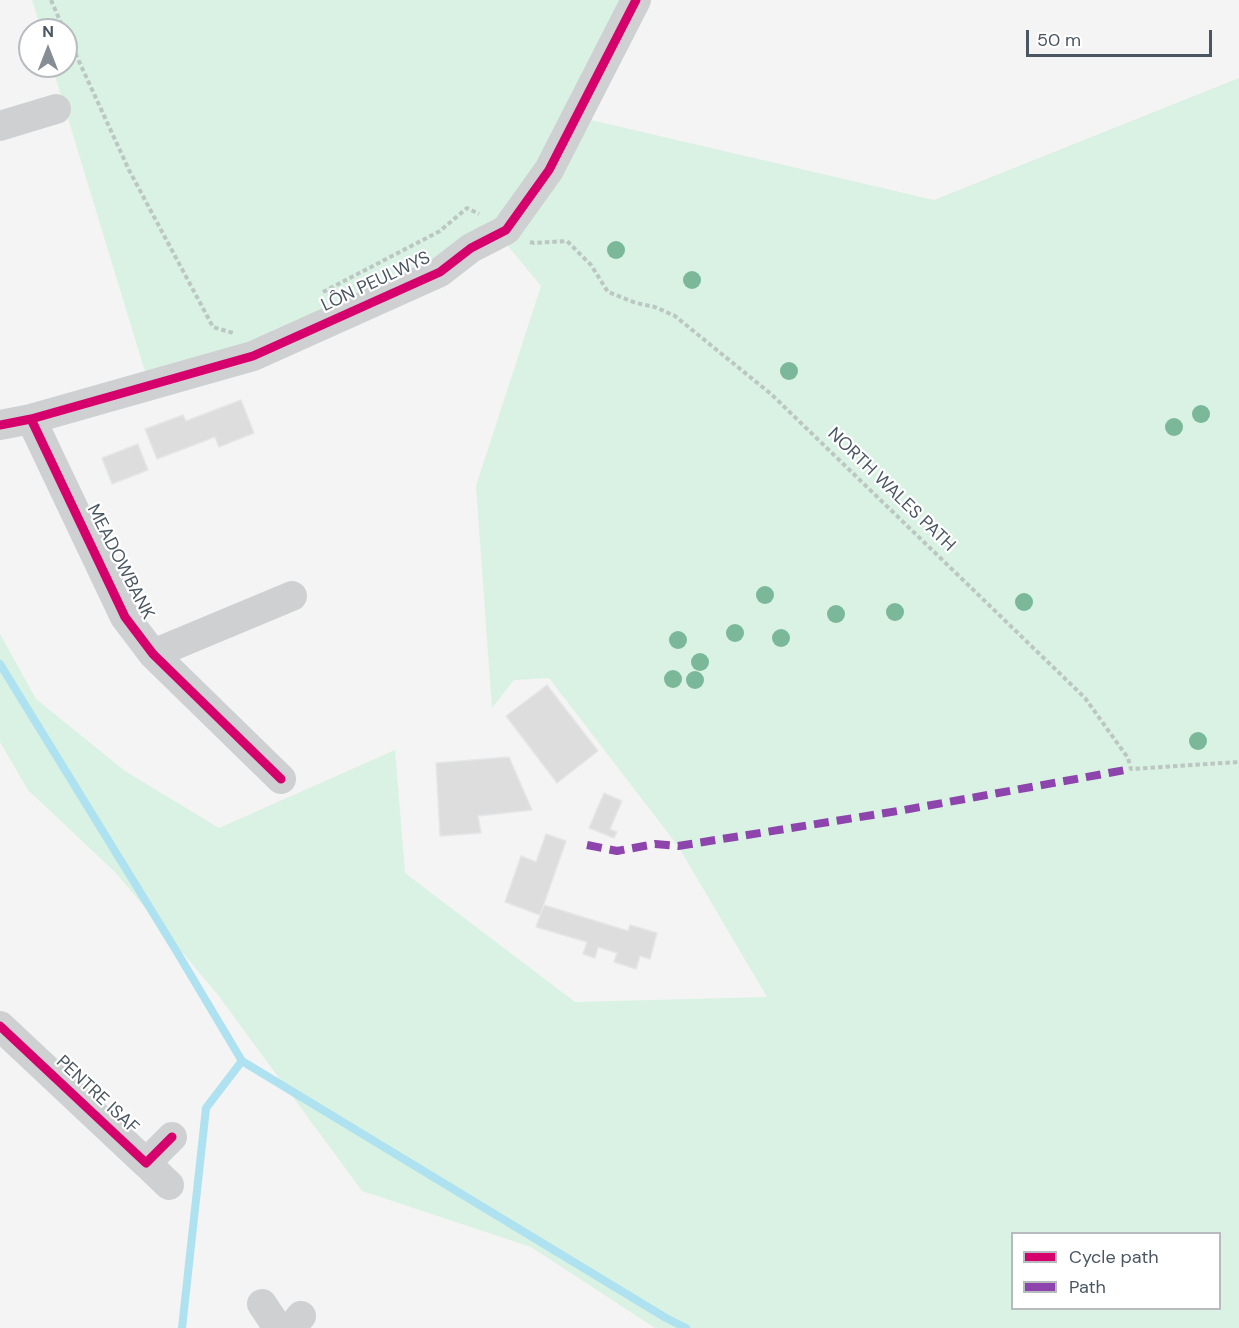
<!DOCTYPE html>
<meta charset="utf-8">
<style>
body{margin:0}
#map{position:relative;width:1239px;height:1328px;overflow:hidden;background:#f4f4f4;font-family:"DM Sans",sans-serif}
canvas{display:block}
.legend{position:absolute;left:1011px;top:1232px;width:210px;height:78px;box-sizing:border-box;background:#fff;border:2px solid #b7bbc0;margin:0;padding:8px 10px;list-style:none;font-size:18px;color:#4a5661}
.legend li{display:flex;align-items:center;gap:12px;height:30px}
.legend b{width:30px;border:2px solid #b7bbc0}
.north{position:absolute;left:18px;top:18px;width:60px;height:60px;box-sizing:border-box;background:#fff;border:2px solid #b7bbc0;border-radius:50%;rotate:0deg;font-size:16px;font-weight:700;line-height:24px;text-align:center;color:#4a5661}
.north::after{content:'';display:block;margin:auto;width:21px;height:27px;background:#868d94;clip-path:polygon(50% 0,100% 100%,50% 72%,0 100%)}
.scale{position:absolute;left:1026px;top:30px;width:186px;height:27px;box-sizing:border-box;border:3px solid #4a5661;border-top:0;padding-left:8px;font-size:18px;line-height:21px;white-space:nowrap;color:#4a5661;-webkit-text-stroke:4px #fff;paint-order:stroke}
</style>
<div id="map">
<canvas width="1239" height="1328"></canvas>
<ul class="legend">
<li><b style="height:8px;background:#d6006c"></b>Cycle path</li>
<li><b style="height:8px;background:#8e44ad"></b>Path</li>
</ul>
<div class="north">N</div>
<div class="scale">50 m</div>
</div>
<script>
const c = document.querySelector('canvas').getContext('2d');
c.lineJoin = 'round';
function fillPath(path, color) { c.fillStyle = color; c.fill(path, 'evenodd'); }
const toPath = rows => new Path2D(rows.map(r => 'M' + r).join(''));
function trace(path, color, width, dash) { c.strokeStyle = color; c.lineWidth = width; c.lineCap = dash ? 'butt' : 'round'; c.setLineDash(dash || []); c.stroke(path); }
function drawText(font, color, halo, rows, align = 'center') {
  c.font = font + ' "DM Sans",sans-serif'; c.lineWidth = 4.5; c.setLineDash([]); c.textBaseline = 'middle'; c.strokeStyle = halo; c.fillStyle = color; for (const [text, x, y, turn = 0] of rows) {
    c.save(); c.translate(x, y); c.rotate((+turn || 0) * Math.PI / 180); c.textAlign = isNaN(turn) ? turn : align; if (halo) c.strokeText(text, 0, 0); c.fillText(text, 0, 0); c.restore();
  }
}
fillPath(toPath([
 [32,0,636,0,578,117,934,200,1239,78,1239,1328,655,1328,531,1247,362,1191,218,995,116,873,28,790,0,742,0,634,36,699,125,771,219,828,395,750,405,873,575,1002,767,997,678,846,549,678,514,680,492,708,476,486,541,286,499,235,253,356,146,375,52,66,66,66,66,30,41,30],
 [1012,1234,1220,1234,1220,1308,1012,1308]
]), '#d9f2e3');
trace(toPath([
 [0,664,177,952,242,1061,666,1318,686,1328],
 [182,1328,206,1108,242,1061]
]), '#aee2f0', 8);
const building = toPath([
 [241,400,254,433,219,447,215,437,157,459,145,429,183,415,186,421,241,400],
 [138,444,148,470,112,484,102,458,138,444],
 [547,685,598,751,557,783,506,716,547,685],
 [509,757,532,810,478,816,481,833,440,836,436,763,509,757],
 [604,793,622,801,610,829,617,832,614,838,589,828,604,793],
 [546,834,566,841,540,915,505,902,521,856,536,862,546,834],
 [544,905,628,931,630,925,657,933,650,959,640,956,636,969,614,962,617,953,598,947,595,958,583,954,587,942,536,927,544,905]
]);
fillPath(building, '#ddddde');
trace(building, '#e5e6e7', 1.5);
trace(toPath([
 [51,0,64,30],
 [66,33,129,170,213,327,233,333],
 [530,242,534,243,567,241,591,265,608,292,636,303,655,307,675,316,771,394,1085,698,1128,758,1131,769,1239,762],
 [323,292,440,231,467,208,479,214]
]), '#bcc7c4', 4, [4.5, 3]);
trace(toPath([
 [0,126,56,109],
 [31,419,125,617,153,654,281,779],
 [0,425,31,419,253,356,440,272,471,248,506,230,549,170,636,0],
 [153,654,292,596],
 [0,1026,146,1163,172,1137],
 [146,1163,169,1185],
 [262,1304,278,1328],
 [291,1328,301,1316]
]), '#ced0d2', 30);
trace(toPath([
 [587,845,617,851,655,844,678,846,904,810,1131,769]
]), '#8e44ad', 8, [15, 8]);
trace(toPath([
 [31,419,125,617,153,654,281,779],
 [0,425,31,419,253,356,440,272,471,248,506,230,549,170,636,0],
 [0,1026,146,1163,172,1137]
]), '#d6006c', 9);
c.fillStyle = '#7ab899';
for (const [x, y] of [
 [616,250],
 [692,280],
 [789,371],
 [1201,414],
 [1174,427],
 [765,595],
 [1024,602],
 [895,612],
 [836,614],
 [735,633],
 [781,638],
 [678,640],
 [700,662],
 [673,679],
 [695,680],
 [1198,741]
]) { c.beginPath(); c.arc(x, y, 9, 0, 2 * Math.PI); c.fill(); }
drawText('18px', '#4a5661', '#fff', [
 ["LÔN PEULWYS",376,282,-25],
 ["NORTH WALES PATH",891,490,44],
 ["MEADOWBANK",120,562,63],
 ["PENTRE ISAF",97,1095,43]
]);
</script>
